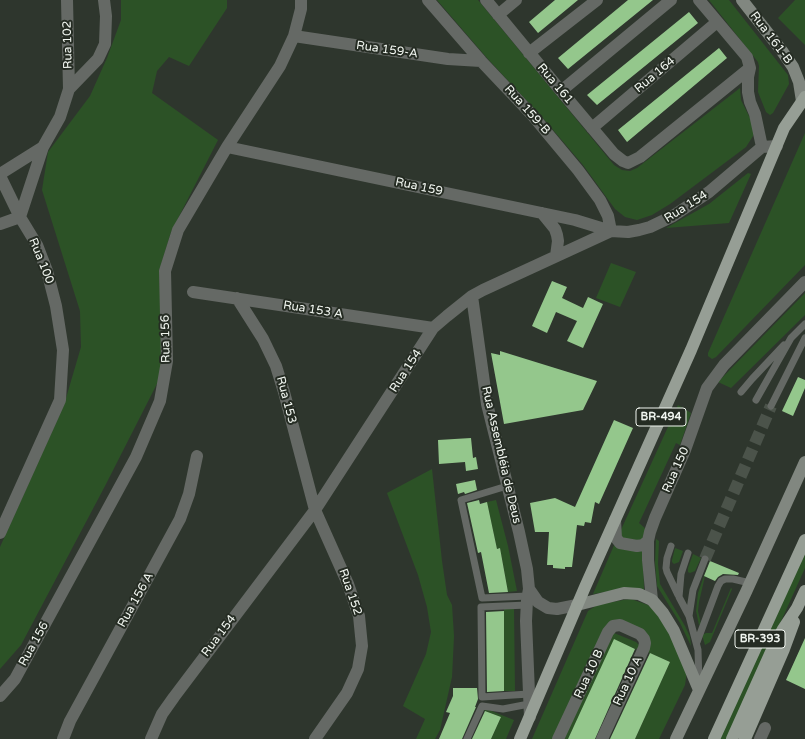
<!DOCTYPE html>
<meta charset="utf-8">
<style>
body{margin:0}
canvas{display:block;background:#2e362d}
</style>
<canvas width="805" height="739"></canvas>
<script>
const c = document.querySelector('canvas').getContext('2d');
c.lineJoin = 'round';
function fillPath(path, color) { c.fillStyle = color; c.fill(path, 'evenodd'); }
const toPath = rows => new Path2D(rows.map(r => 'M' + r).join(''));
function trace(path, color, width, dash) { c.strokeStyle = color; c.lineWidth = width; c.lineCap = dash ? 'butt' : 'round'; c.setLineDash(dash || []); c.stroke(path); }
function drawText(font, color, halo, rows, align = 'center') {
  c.font = font + ' "Varela Round",sans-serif'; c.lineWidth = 4; c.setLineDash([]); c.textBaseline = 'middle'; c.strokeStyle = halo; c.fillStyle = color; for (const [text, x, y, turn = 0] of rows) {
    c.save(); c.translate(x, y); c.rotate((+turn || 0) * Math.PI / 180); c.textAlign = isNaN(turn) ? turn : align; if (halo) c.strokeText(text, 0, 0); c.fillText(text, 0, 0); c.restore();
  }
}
fillPath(toPath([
 [121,0,227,0,227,8,189,66,169,57,157,71,152,93,218,140,171,232,159,271,164,370,105,486,21,645,0,669,0,547,64,405,81,347,80,311,42,190,48,152,90,96,107,58,121,20],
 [437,0,478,0,614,165,622,170,630,171,637,168,740,88,741,100,754,126,755,133,746,147,670,204,652,215,637,220,625,217,615,209,583,165,542,117,487,58],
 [709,0,729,0,788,75,789,84,773,113,770,115,766,112,758,92,759,66,758,62],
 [795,0,805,0,805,45,778,18],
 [805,133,805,265,716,357,712,359,708,356,708,353],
 [748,173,751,174,729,223,666,228,709,204],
 [611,263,636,272,620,307,596,298],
 [805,293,805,315,731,388,718,382],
 [678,405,691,413,680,445,676,443,639,523,646,529,643,541,623,539,620,532],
 [432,469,442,561,447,595,452,605,454,636,452,677,440,730,435,739,416,739,425,719,403,706,426,654,431,632,427,607,418,575,387,493],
 [496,500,508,546,517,591,508,592,500,548,497,549,487,502],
 [656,539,659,541,658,564,660,584,685,626,690,637,691,646,680,623,657,586,655,562],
 [615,543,643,551,644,591,624,589,593,594],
 [675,548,683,551,679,562,674,564,672,562,672,560],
 [805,548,805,568,728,739,720,739],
 [693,554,701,558,695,571,690,573,688,572,688,568],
 [704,576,705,576,699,602,698,611,701,624,699,625,696,611,698,593],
 [731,588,732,589,710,642,705,645,702,635,706,633,712,633],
 [631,599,648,605,660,615,687,671,685,685,659,739,635,739,670,662,645,651,648,641,620,621,553,739,532,739,588,611,597,605,623,600],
 [504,609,514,609,515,691,504,691],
 [614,633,636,642,639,645,638,650,614,640,568,739,561,739,609,636],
 [484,708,514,720,506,739,491,739,501,717,483,710]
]), '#2c5226');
fillPath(toPath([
 [555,0,578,0,538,33,529,22],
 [628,0,653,0,568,69,558,58],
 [689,12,698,23,597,105,587,95],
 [719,48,727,58,627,142,618,130],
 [552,281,567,287,562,298,583,308,588,297,603,304,583,348,567,341,577,321,556,312,547,333,532,326],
 [500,351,597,381,583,410,504,424,491,353,500,355],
 [798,377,805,380,805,388,793,416,782,411],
 [614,420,633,428,599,504,595,502,591,523,585,522,584,526,577,525,572,567,565,567,565,569,553,568,553,565,547,565,549,532,535,532,530,503,555,498,575,507],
 [471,438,473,458,476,457,478,469,466,471,465,462,439,464,438,440],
 [475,480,477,490,465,494,464,492,458,494,456,484],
 [479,500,480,504,487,502,497,549,500,548,508,592,489,593,481,552,478,553,467,503],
 [710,561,739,573,738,575,723,574,718,577,715,581,704,576],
 [504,611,504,691,487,692,486,612],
 [805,638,805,689,786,680],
 [614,639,635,649,595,739,568,739],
 [650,653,670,662,635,739,610,739],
 [453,688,477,688,478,699,475,707,476,707,462,739,439,739,450,713,446,712,453,696],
 [485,711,501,717,491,739,472,739]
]), '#94c78c');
trace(toPath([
 [705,559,771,406]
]), '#4b534a', 12, [12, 6]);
trace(toPath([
 [741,392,752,379,784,345],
 [756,400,791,338,805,324],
 [771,406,805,338],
 [507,486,461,500,482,598,528,596],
 [671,546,667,558,666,568,667,572,678,595],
 [688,553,681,574,679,597,689,616],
 [527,605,481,607,482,697,529,694],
 [697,642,718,586,721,581,725,579,733,579,750,583],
 [699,684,698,650,689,616,693,590,705,559],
 [467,739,482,706,503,709,529,704]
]), '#656965', 7);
trace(toPath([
 [67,0,69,89],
 [486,0,561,91,614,154,623,161,628,163,640,157,750,68],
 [699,0,747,57,750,68,748,77,748,92,750,102,755,114,762,147],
 [498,15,516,0],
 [294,36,448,59,481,61],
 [529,53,597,0],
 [561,91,671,0],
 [592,128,717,22],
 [227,147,575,220,611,231,608,216,600,200,578,170,533,116,481,61,428,0],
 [0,174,43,147],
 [0,176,20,217,0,224],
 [542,213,555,229,557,235,558,241,556,256],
 [193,292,433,328],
 [472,296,487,404,519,532,527,569,529,589,527,600,526,621,530,717],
 [237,298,263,339,276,366,284,392,315,510,348,584,359,616,362,646,358,669,347,693,315,739],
 [615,520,616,538,620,543,637,546,643,545,648,541],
 [0,533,60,400,63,350,56,306,47,271,37,245,20,217,43,147,60,117,69,89,98,59,105,44,106,16,104,0],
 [529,589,538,602,548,608,557,609,577,605],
 [652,600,648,560,648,541,650,532,655,518,685,450,707,388,724,365,805,282],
 [0,696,15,679,136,457,160,401,167,361,165,271,178,230,227,147,280,66,294,36,301,9,301,0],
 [63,739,70,721,180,519,189,494,197,456],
 [151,739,162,714,174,697,315,510,433,328,447,316,472,296,483,290,611,231,628,232,639,230,650,227,673,216,709,192,762,147,777,146],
 [558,739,608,632,613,626,620,625,640,634,644,639,645,643,644,648,602,739],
 [760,739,765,728]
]), '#656965', 12);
trace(toPath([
 [742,0,782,51,793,67,799,82,802,101],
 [577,605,624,593,639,594,652,600,663,613,674,631,699,690],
 [676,739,746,592,805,462]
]), '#818780', 12);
trace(toPath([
 [520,739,585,587,691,350,784,128,805,97],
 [714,739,805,540],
 [732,739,771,652,783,629,797,608,805,591],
 [745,739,784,649,794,622]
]), '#969e95', 12);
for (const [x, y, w] of [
 [661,417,50],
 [760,639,50]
]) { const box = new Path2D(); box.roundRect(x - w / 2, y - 9, w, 18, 3); c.fillStyle = '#252c23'; c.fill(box); trace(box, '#f1f6f0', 1); }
drawText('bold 11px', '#f1f6f0', null, [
 ["BR-494",661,417],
 ["BR-393",760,639]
]);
drawText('12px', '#f1f6f0', '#252c23', [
 ["Rua 161-B",771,38,53],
 ["Rua 102",68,45,-91],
 ["Rua 159-A",387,50,8],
 ["Rua 164",655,75,-40],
 ["Rua 161",555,84,50],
 ["Rua 159-B",527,110,48],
 ["Rua 159",419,187,12],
 ["Rua 154",686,207,-32],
 ["Rua 100",41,261,68],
 ["Rua 153 A",313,310,9],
 ["Rua 156",166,339,-91],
 ["Rua 154",406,371,-57],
 ["Rua 153",286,400,75],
 ["Rua Assembléia de Deus",501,455,77],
 ["Rua 150",676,470,-66],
 ["Rua 152",350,592,71],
 ["Rua 156 A",136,600,-61],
 ["Rua 154",219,636,-53],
 ["Rua 156",34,644,-61],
 ["Rua 10 B",589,674,-65],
 ["Rua 10 A",628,681,-65]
]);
</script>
